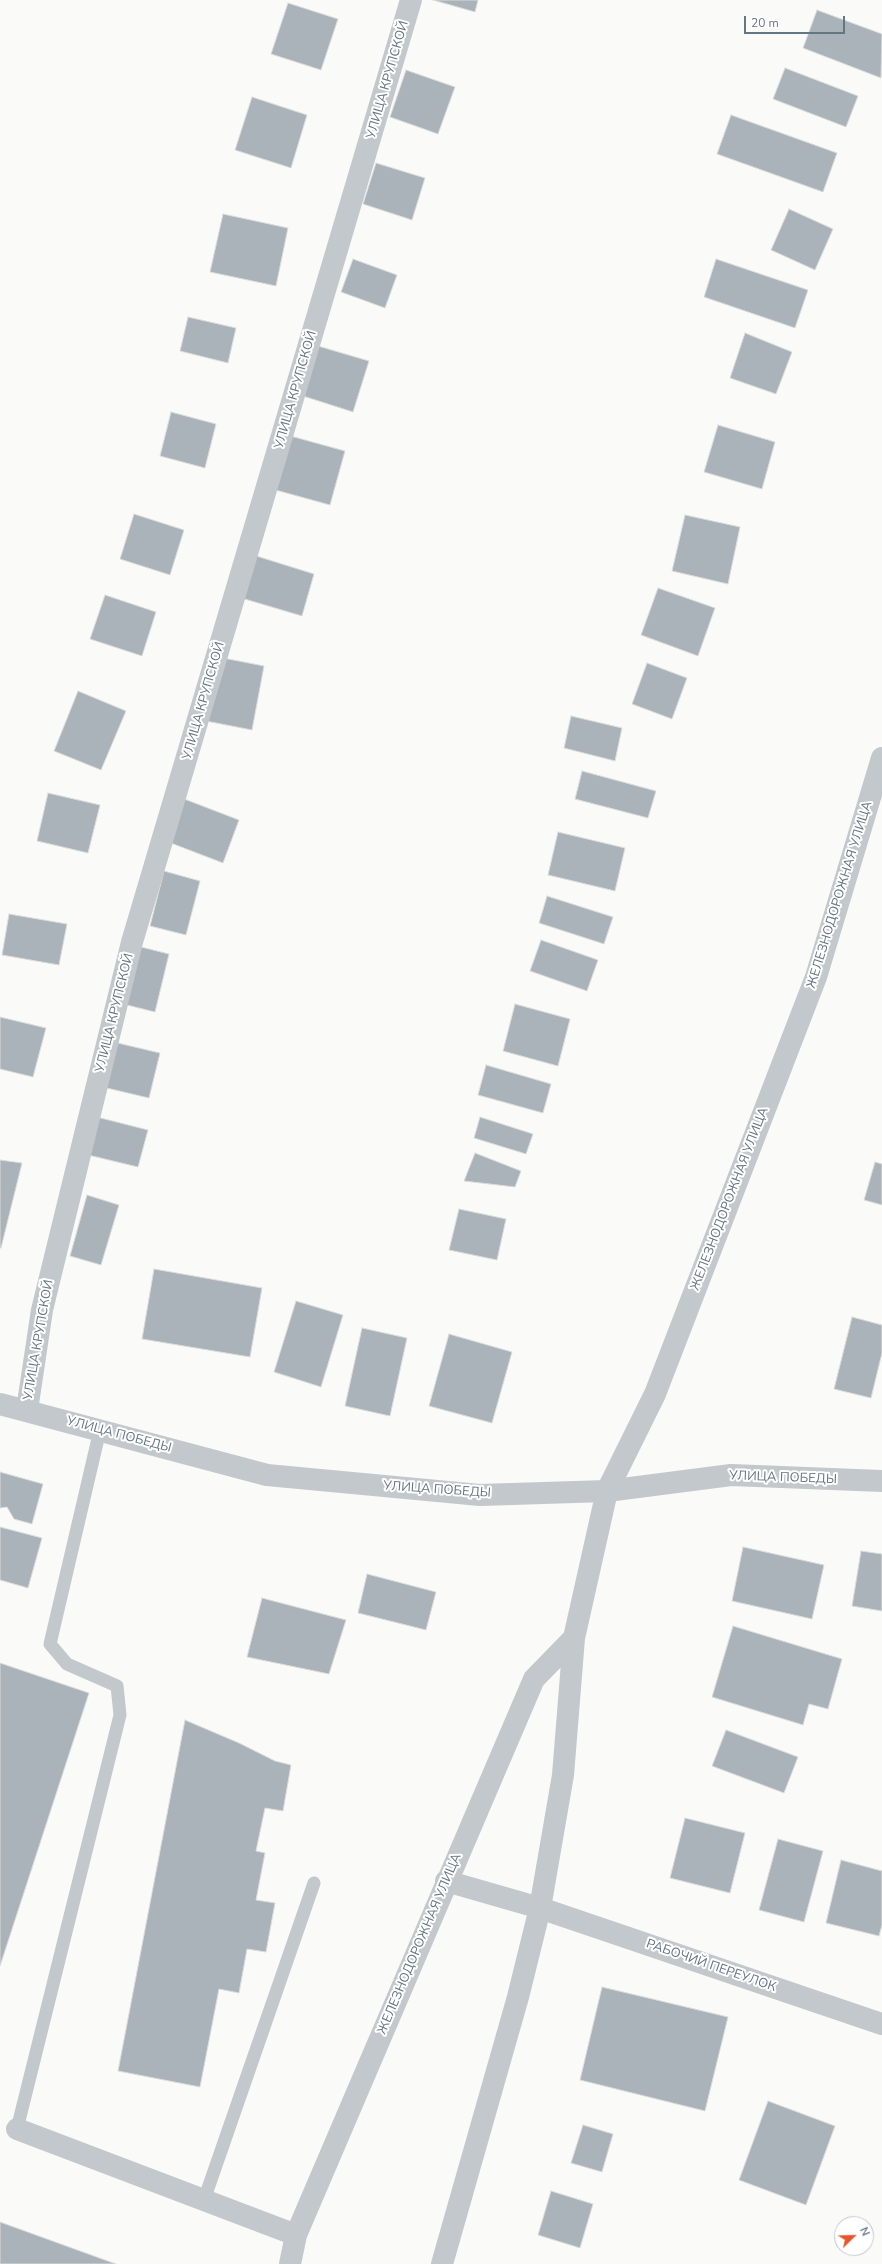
<!DOCTYPE html>
<meta charset="utf-8">
<style>
body{margin:0}
#map{position:relative;width:882px;height:2264px;overflow:hidden;background:#fafaf8;font-family:"Nunito Sans",sans-serif}
canvas{display:block}
.north{position:absolute;left:834px;top:2216px;width:40px;height:40px;box-sizing:border-box;background:#fff;border:1px solid #c1c8cd;border-radius:50%;rotate:67deg;font-size:11px;font-weight:700;line-height:16px;text-align:center;color:#657683}
.north::after{content:'';display:block;margin:auto;width:14px;height:18px;background:#e4572e;clip-path:polygon(50% 0,100% 100%,50% 72%,0 100%)}
.scale{position:absolute;left:744px;top:16px;width:101px;height:18px;box-sizing:border-box;border:2px solid #657683;border-top:0;padding-left:5px;font-size:12px;line-height:14px;white-space:nowrap;color:#657683;-webkit-text-stroke:3px #fff;paint-order:stroke}
</style>
<div id="map">
<canvas width="882" height="2264"></canvas>
<div class="north">N</div>
<div class="scale">20 m</div>
</div>
<script>
const c = document.querySelector('canvas').getContext('2d');
c.lineJoin = 'round';
function fillPath(path, color) { c.fillStyle = color; c.fill(path, 'evenodd'); }
const toPath = rows => new Path2D(rows.map(r => 'M' + r).join(''));
function trace(path, color, width, dash) { c.strokeStyle = color; c.lineWidth = width; c.lineCap = dash ? 'butt' : 'round'; c.setLineDash(dash || []); c.stroke(path); }
function drawText(font, color, halo, rows, align = 'center') {
  c.font = font + ' "Nunito Sans",sans-serif'; c.lineWidth = 4; c.setLineDash([]); c.textBaseline = 'middle'; c.strokeStyle = halo; c.fillStyle = color; for (const [text, x, y, turn = 0] of rows) {
    c.save(); c.translate(x, y); c.rotate((+turn || 0) * Math.PI / 180); c.textAlign = isNaN(turn) ? turn : align; if (halo) c.strokeText(text, 0, 0); c.fillText(text, 0, 0); c.restore();
  }
}
const building = toPath([
 [433,0,478,0,475,12,433,0],
 [288,3,338,19,321,70,271,54,288,3],
 [817,10,882,34,881,78,803,48,817,10],
 [785,68,858,96,846,127,773,99,785,68],
 [406,70,455,87,438,134,390,117,406,70],
 [252,97,307,115,291,168,235,150,252,97],
 [731,115,837,153,823,192,717,154,731,115],
 [376,163,425,178,412,220,363,204,376,163],
 [789,209,833,229,815,270,771,250,789,209],
 [223,214,288,228,276,286,210,272,223,214],
 [353,259,397,275,385,308,341,292,353,259],
 [716,259,808,290,795,328,704,297,716,259],
 [188,317,236,328,228,363,180,351,188,317],
 [745,333,792,352,776,394,730,378,745,333],
 [318,346,369,361,353,412,303,396,318,346],
 [171,412,216,424,205,468,160,456,171,412],
 [718,425,775,442,762,489,704,472,718,425],
 [287,435,345,451,330,505,272,489,287,435],
 [134,514,184,530,170,575,120,559,134,514],
 [685,515,740,527,728,584,672,571,685,515],
 [250,554,314,574,302,616,238,597,250,554],
 [658,588,715,608,698,656,641,635,658,588],
 [105,595,156,612,142,656,90,639,105,595],
 [218,657,264,666,252,730,206,721,218,657],
 [647,663,687,678,672,719,632,704,647,663],
 [78,691,126,711,101,770,54,751,78,691],
 [571,716,622,728,615,761,564,748,571,716],
 [582,771,656,791,648,818,575,799,582,771],
 [48,793,100,805,88,853,37,841,48,793],
 [179,797,239,820,223,863,163,840,179,797],
 [558,832,625,848,615,891,548,875,558,832],
 [164,871,200,881,186,935,150,926,164,871],
 [547,896,613,917,604,944,539,923,547,896],
 [9,914,67,924,59,965,2,955,9,914],
 [541,940,598,960,587,991,530,971,541,940],
 [137,946,169,954,155,1012,123,1004,137,946],
 [515,1004,570,1019,558,1066,503,1051,515,1004],
 [0,1017,46,1028,33,1077,0,1069,0,1017],
 [105,1040,160,1053,149,1098,94,1085,105,1040],
 [486,1065,551,1084,543,1113,478,1095,486,1065],
 [93,1116,148,1130,138,1167,84,1154,93,1116],
 [480,1117,533,1134,526,1154,474,1138,480,1117],
 [475,1153,521,1171,515,1187,464,1181,475,1153],
 [0,1160,22,1163,1,1248,0,1248,0,1160],
 [875,1162,882,1164,882,1205,864,1200,875,1162],
 [87,1195,119,1205,101,1265,70,1256,87,1195],
 [459,1209,506,1219,497,1260,449,1250,459,1209],
 [154,1269,262,1288,250,1357,142,1339,154,1269],
 [296,1301,343,1315,321,1387,274,1372,296,1301],
 [852,1317,882,1325,882,1353,871,1398,834,1389,852,1317],
 [362,1328,407,1338,390,1416,345,1406,362,1328],
 [449,1334,512,1352,492,1423,429,1406,449,1334],
 [0,1472,43,1484,32,1524,14,1519,7,1507,0,1508,0,1472],
 [0,1527,42,1538,28,1588,0,1580,0,1527],
 [743,1547,824,1565,812,1619,732,1601,743,1547],
 [861,1551,882,1554,882,1611,852,1606,861,1551],
 [367,1574,436,1592,426,1630,358,1613,367,1574],
 [262,1598,346,1620,329,1674,247,1657,262,1598],
 [733,1626,842,1659,828,1709,809,1704,803,1725,712,1697,733,1626],
 [0,1663,89,1693,0,1966,0,1663],
 [185,1720,239,1743,275,1761,291,1765,283,1811,265,1808,256,1851,265,1853,256,1900,275,1903,266,1952,247,1949,239,1993,219,1989,200,2087,118,2071,185,1720],
 [726,1730,798,1757,784,1793,712,1766,726,1730],
 [685,1818,745,1833,730,1893,670,1878,685,1818],
 [778,1839,823,1851,804,1922,759,1910,778,1839],
 [841,1860,882,1871,882,1925,879,1936,826,1923,841,1860],
 [602,1987,728,2017,705,2111,580,2080,602,1987],
 [768,2101,835,2126,806,2205,739,2180,768,2101],
 [583,2125,613,2134,602,2172,571,2163,583,2125],
 [551,2191,593,2204,580,2248,538,2235,551,2191],
 [0,2222,116,2264,0,2264,0,2222]
]);
fillPath(building, '#aab3b9');
trace(building, '#dcdcda', 1);
trace(toPath([
 [17,2129,120,1715,117,1686,67,1664,50,1644,100,1430],
 [204,2200,314,1883]
]), '#c3c8cc', 13);
trace(toPath([
 [27,1410,42,1310,132,942,411,0],
 [446,1881,540,1908,882,2024],
 [17,2129,296,2235],
 [290,2264,296,2235,534,1679,574,1638],
 [442,2264,518,1997,540,1908,563,1775,574,1638,607,1491,655,1394,816,977,882,758]
]), '#c3c8cc', 22);
trace(toPath([
 [0,1404,267,1475,480,1495,607,1491,731,1475,882,1481]
]), '#c3c8cc', 22);
drawText('13px', '#657683', '#fff', [
 ["УЛИЦА КРУПСКОЙ",388,80,-74],
 ["УЛИЦА КРУПСКОЙ",296,390,-74],
 ["УЛИЦА КРУПСКОЙ",204,701,-74],
 ["ЖЕЛЕЗНОДОРОЖНАЯ УЛИЦА",840,895,-73],
 ["УЛИЦА КРУПСКОЙ",115,1013,-76],
 ["ЖЕЛЕЗНОДОРОЖНАЯ УЛИЦА",730,1199,-69],
 ["УЛИЦА КРУПСКОЙ",39,1340,-80],
 ["УЛИЦА ПОБЕДЫ",119,1435,15],
 ["УЛИЦА ПОБЕДЫ",783,1478,2],
 ["УЛИЦА ПОБЕДЫ",437,1490,4],
 ["ЖЕЛЕЗНОДОРОЖНАЯ УЛИЦА",420,1944,-67],
 ["РАБОЧИЙ ПЕРЕУЛОК",711,1966,19]
]);
</script>
